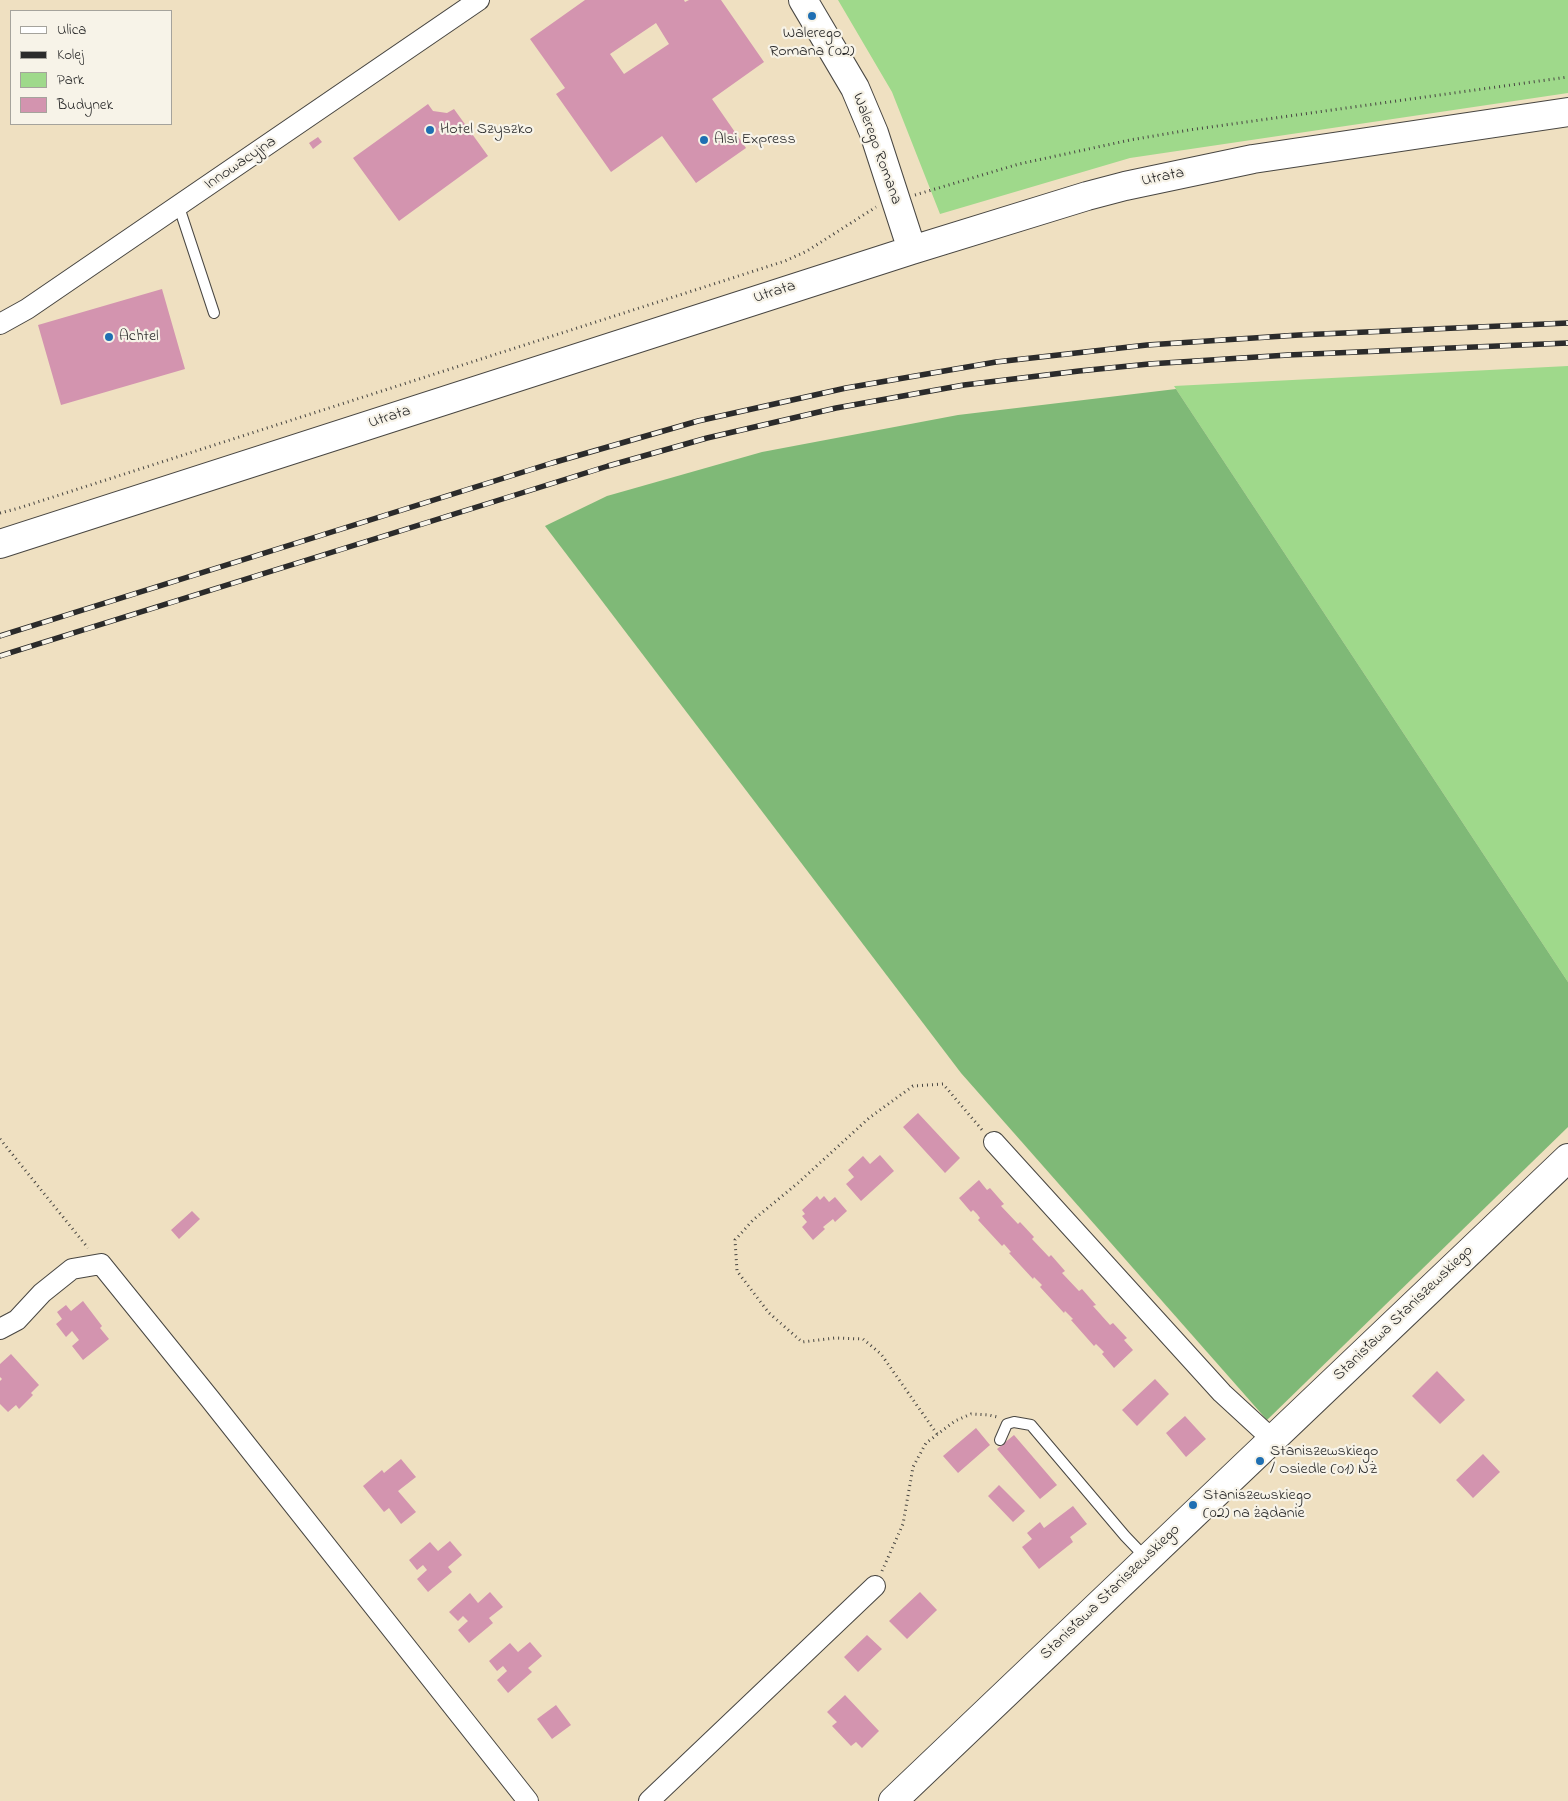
<!DOCTYPE html>
<meta charset="utf-8">
<style>
body{margin:0}
#map{position:relative;width:1568px;height:1801px;overflow:hidden;background:#efe0c1;font-family:"Indie Flower",sans-serif}
canvas{display:block}
.legend{position:absolute;left:10px;top:10px;width:162px;height:115px;box-sizing:border-box;background:#f7f3e8;border:1px solid #a5a39c;margin:0;padding:6px 9px;list-style:none;font-size:15px;color:#2b2b2b}
.legend li{display:flex;align-items:center;gap:10px;height:25px}
.legend b{width:25px;border:1px solid #a5a39c}
</style>
<div id="map">
<canvas width="1568" height="1801"></canvas>
<ul class="legend">
<li><b style="height:6px;background:#fff"></b>Ulica</li>
<li><b style="height:6px;background:#2b2b2b"></b>Kolej</li>
<li><b style="height:14px;background:#9fd98b"></b>Park</li>
<li><b style="height:14px;background:#d394af"></b>Budynek</li>
</ul>
</div>
<script>
const c = document.querySelector('canvas').getContext('2d');
c.lineJoin = 'round';
function fillPath(path, color) { c.fillStyle = color; c.fill(path, 'evenodd'); }
const toPath = rows => new Path2D(rows.map(r => 'M' + r).join(''));
function trace(path, color, width, dash) { c.strokeStyle = color; c.lineWidth = width; c.lineCap = dash ? 'butt' : 'round'; c.setLineDash(dash || []); c.stroke(path); }
function drawText(font, color, halo, rows, align = 'center') {
  c.font = font + ' "Indie Flower",sans-serif'; c.lineWidth = 4.5; c.setLineDash([]); c.textBaseline = 'middle'; c.strokeStyle = halo; c.fillStyle = color; for (const [text, x, y, turn = 0] of rows) {
    c.save(); c.translate(x, y); c.rotate((+turn || 0) * Math.PI / 180); c.textAlign = isNaN(turn) ? turn : align; if (halo) c.strokeText(text, 0, 0); c.fillText(text, 0, 0); c.restore();
  }
}
fillPath(toPath([
 [838,0,1568,0,1568,93,1130,158,940,214,892,92],
 [1568,366,1568,982,1174,386]
]), '#9fd98b');
fillPath(toPath([
 [1176,389,1568,982,1568,1127,1267,1420,961,1073,545,526,607,496,762,452,958,415]
]), '#7fb977');
fillPath(toPath([
 [585,0,684,0,685,2,689,0,721,0,764,62,712,99,746,148,696,183,662,136,611,172,556,94,565,88,530,39],
 [656,23,669,44,624,74,610,54],
 [428,104,433,111,447,113,454,109,488,156,399,221,353,158],
 [318,137,322,142,313,149,309,143],
 [162,289,185,369,61,405,38,325],
 [918,1113,960,1158,945,1173,903,1127],
 [880,1155,894,1171,861,1201,846,1184,854,1177,848,1170,863,1156,870,1164],
 [979,1180,987,1190,990,1188,1004,1204,1001,1206,1018,1224,1020,1222,1034,1237,1032,1239,1049,1257,1051,1255,1065,1271,1062,1273,1079,1291,1082,1289,1096,1305,1093,1306,1110,1325,1113,1323,1127,1338,1124,1340,1133,1350,1114,1368,1102,1354,1104,1352,1096,1344,1094,1346,1071,1320,1073,1319,1065,1311,1064,1313,1040,1287,1042,1285,1034,1277,1033,1279,1009,1253,1011,1252,1004,1244,1002,1246,978,1220,980,1218,977,1214,973,1210,971,1212,959,1198],
 [817,1196,820,1200,824,1196,829,1202,835,1197,847,1211,835,1222,833,1219,823,1227,825,1229,813,1240,802,1227,807,1222,802,1216,805,1214,802,1210],
 [192,1211,200,1219,179,1239,171,1230],
 [83,1301,102,1326,100,1328,109,1339,83,1360,72,1346,79,1340,72,1331,66,1337,56,1324,62,1319,57,1312,66,1305,71,1311],
 [11,1354,39,1385,31,1393,33,1395,19,1409,16,1405,8,1412,0,1404,0,1381,2,1379,0,1377,0,1364],
 [1437,1371,1465,1400,1440,1424,1412,1396],
 [1155,1379,1169,1394,1137,1426,1122,1410],
 [1185,1416,1206,1439,1186,1457,1166,1433],
 [976,1428,990,1445,958,1473,943,1456],
 [1014,1435,1057,1485,1040,1499,997,1449],
 [1483,1454,1500,1472,1473,1498,1456,1480],
 [401,1459,416,1477,398,1491,416,1512,401,1524,389,1508,384,1512,363,1486,382,1470,384,1473],
 [999,1485,1025,1511,1013,1522,988,1496],
 [1073,1506,1087,1524,1070,1537,1073,1542,1039,1569,1022,1547,1032,1539,1027,1533,1040,1522,1044,1528],
 [450,1541,462,1555,448,1567,452,1572,428,1592,417,1579,427,1570,423,1565,417,1570,409,1560,430,1542,438,1551],
 [490,1592,503,1607,489,1618,493,1623,469,1643,458,1630,468,1621,463,1616,458,1621,449,1612,470,1593,478,1603],
 [920,1592,937,1610,907,1639,889,1621],
 [867,1635,882,1649,858,1672,844,1657],
 [530,1642,542,1656,528,1668,532,1672,508,1693,497,1680,507,1671,503,1666,497,1671,489,1661,510,1643,518,1652],
 [845,1695,879,1731,862,1748,856,1742,851,1746,832,1726,837,1722,827,1712],
 [556,1705,571,1725,552,1739,537,1719]
]), '#d394af');
const lane = toPath([
 [179,207,214,313],
 [1000,1440,1007,1424,1014,1422,1031,1425,1125,1536,1146,1558]
]);
const street = toPath([
 [0,324,27,309,479,0],
 [994,1142,1222,1393,1272,1439],
 [0,1329,17,1320,42,1293,72,1269,101,1264,210,1399,528,1801],
 [649,1801,875,1586]
]);
const secondary = toPath([
 [803,0,855,88,874,133,912,250],
 [0,544,912,250,1087,196,1125,186,1253,159,1568,112],
 [893,1801,1568,1158]
]);
trace(lane, '#484642', 12);
trace(street, '#484642', 22);
trace(secondary, '#484642', 30);
trace(toPath([
 [915,195,1019,164,1130,140,1189,130,1568,77],
 [0,513,19,508,785,261,807,251,876,207],
 [0,1139,88,1248],
 [937,1434,881,1354,863,1339,835,1338,802,1342,769,1313,737,1271,735,1240,753,1220,798,1183,869,1118,913,1086,943,1084,983,1131],
 [882,1571,903,1524,913,1467,926,1443,955,1421,971,1414,989,1415,997,1417]
]), '#484642', 3, [1, 4]);
trace(lane, '#fff', 10);
trace(street, '#fff', 20);
trace(secondary, '#fff', 28);
const rail = toPath([
 [0,636,552,463,698,421,846,388,996,362,1147,345,1299,335,1568,323],
 [0,656,608,466,707,438,836,408,964,385,1079,371,1149,364,1288,355,1568,343]
]);
trace(rail, '#2b2b2b', 5.5);
trace(rail, '#f7f3e8', 4, [11]);
for (const [x, y, r, color] of [
 [812,16,5,"#1f6fb2"],
 [430,130,5,"#1f6fb2"],
 [704,140,5,"#1f6fb2"],
 [109,337,5,"#1f6fb2"],
 [1260,1461,5,"#1f6fb2"],
 [1193,1505,5,"#1f6fb2"]
]) { const dot = new Path2D(); dot.arc(x, y, r, 0, 2 * Math.PI); c.fillStyle = color; c.fill(dot); trace(dot, '#f7f3e8', 2); }
drawText('16px', '#2b2b2b', '#f7f3e8', [
 ["Walerego",812,34,"center"],
 ["Romana (02)",812,52,"center"],
 ["Hotel Szyszko",440,130],
 ["Alsi Express",714,140],
 ["Achtel",119,337],
 ["Staniszewskiego",1270,1452],
 ["/ Osiedle (01) NŻ",1270,1470],
 ["Staniszewskiego",1203,1496],
 ["(02) na żądanie",1203,1514]
], 'left');
drawText('16px', '#2b2b2b', '#f7f3e8', [
 ["Walerego Romana",876,149,70],
 ["Innowacyjna",241,164,-34],
 ["Utrata",1163,178,-12],
 ["Utrata",775,293,-18],
 ["Utrata",390,418,-18],
 ["Stanisława Staniszewskiego",1404,1314,-44],
 ["Stanisława Staniszewskiego",1111,1593,-44]
]);
</script>
